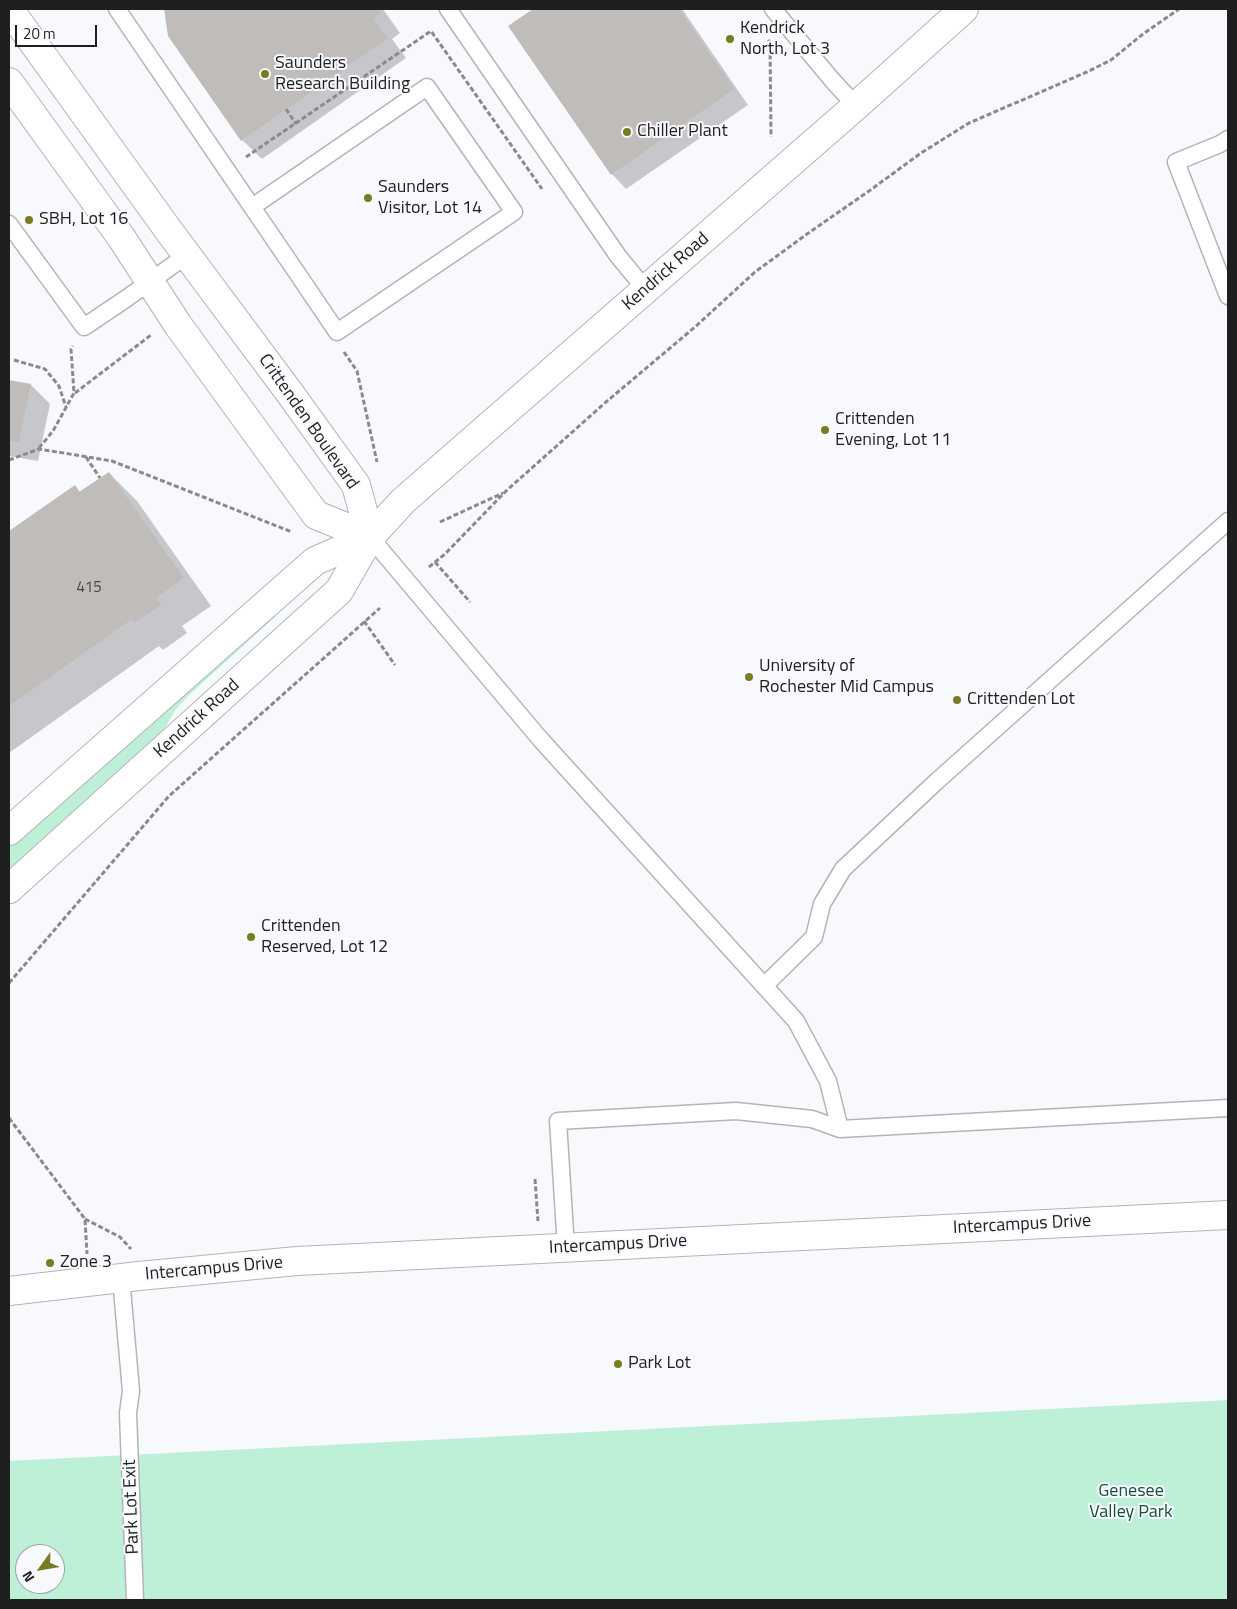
<!DOCTYPE html>
<style>
body{margin:0}
#map{position:relative;width:1237px;height:1609px;overflow:hidden;background:#f8f9fd;font-family:"Titillium Web",sans-serif}
canvas{display:block}
.frame{position:absolute;inset:0;border:10px solid #1f1f20;pointer-events:none}
.north{position:absolute;left:15px;top:1544px;width:50px;height:50px;box-sizing:border-box;background:#f8f9fd;border:1px solid #a1a2a5;border-radius:50%;rotate:238deg;font-size:14px;font-weight:700;line-height:20px;text-align:center;color:#1f1f20}
.north::after{content:'';display:block;margin:auto;width:18px;height:22px;background:#797c24;clip-path:polygon(50% 0,100% 100%,50% 72%,0 100%)}
.scale{position:absolute;left:15px;top:25px;width:82px;height:22px;box-sizing:border-box;border:2px solid #1f1f20;border-top:0;padding-left:6px;font-size:15px;line-height:18px;white-space:nowrap;color:#1f1f20;-webkit-text-stroke:4px #f8f9fd;paint-order:stroke}
</style>
<div id="map">
<canvas width="1237" height="1609"></canvas>
<div class="frame"></div>
<div class="north">N</div>
<div class="scale">20 m</div>
</div>
<script>
const c = document.querySelector('canvas').getContext('2d');
c.lineJoin = 'round';
function fillPath(path, color) { c.fillStyle = color; c.fill(path, 'evenodd'); }
const toPath = rows => new Path2D(rows.map(r => 'M' + r).join(''));
function trace(path, color, width, dash) { c.strokeStyle = color; c.lineWidth = width; c.lineCap = dash ? 'butt' : 'round'; c.setLineDash(dash || []); c.stroke(path); }
function drawText(font, color, halo, rows, align = 'center') {
  c.font = font + ' "Titillium Web",sans-serif'; c.lineWidth = 4; c.setLineDash([]); c.textBaseline = 'middle'; c.strokeStyle = halo; c.fillStyle = color; for (const [text, x, y, turn = 0] of rows) {
    c.save(); c.translate(x, y); c.rotate((+turn || 0) * Math.PI / 180); c.textAlign = isNaN(turn) ? turn : align; if (halo) c.strokeText(text, 0, 0); c.fillText(text, 0, 0); c.restore();
  }
}
fillPath(toPath([
 [271,608,276,616,188,696,176,709,162,733,9,876,9,845],
 [1228,1400,1228,1600,9,1600,9,1461],
 [25,1554,55,1554,55,1584,25,1584]
]), '#bdf0d7');
fillPath(toPath([
 [165,9,383,9,400,33,392,39,406,58,262,159,242,140,169,35],
 [536,9,682,9,748,105,626,189,612,174,510,26],
 [9,381,31,385,50,404,38,461,9,456],
 [109,473,137,501,211,606,182,626,187,633,163,650,159,646,9,753,9,532,75,486,81,493]
]), '#0003');
fillPath(toPath([
 [164,9,378,9,381,13,374,19,388,38,241,141,168,36],
 [533,9,679,9,734,89,611,175,508,26],
 [9,380,31,384,19,442,9,440],
 [109,472,184,578,156,598,161,605,134,623,132,619,9,706,9,531,75,485,79,492]
]), '#bfbcb9');
const service = toPath([
 [117,9,252,207,295,270,337,332,514,212,427,87,252,207],
 [448,9,618,256,646,290],
 [773,9,833,81,856,106],
 [1228,139,1220,144,1176,162,1228,296],
 [9,224,84,327,127,298,187,255],
 [370,537,541,740,796,1021,828,1081,840,1129],
 [764,986,814,937,822,904,843,869,937,781,1228,521],
 [566,1248,558,1121,736,1111,812,1119,840,1129,1228,1108],
 [121,1278,131,1391,128,1413,135,1600]
]);
const minor = toPath([
 [9,1291,139,1276,297,1261,1228,1215]
]);
const tertiary = toPath([
 [9,9,169,231,289,392,356,485,370,537],
 [9,82,121,237,178,325,316,515,370,537],
 [9,831,315,561,370,537],
 [9,889,339,591,370,537,403,501,856,106,964,9]
]);
trace(service, '#b3b4b8', 19);
trace(minor, '#b3b4b8', 30);
trace(tertiary, '#b3b4b8', 30);
trace(toPath([
 [768,40,770,42,771,137],
 [286,109,296,124],
 [246,157,431,31,542,189],
 [344,352,357,371,377,462],
 [14,360,45,369,59,386,66,407],
 [75,393,151,335],
 [39,448,53,431,74,393,71,349,73,346],
 [86,457,100,478],
 [9,460,39,449,112,461,292,532],
 [440,522,503,493],
 [435,562,470,602],
 [429,567,445,554,506,491,606,402,695,327,755,272,807,234,869,191,921,153,969,123,1087,72,1111,60,1143,34,1179,9],
 [364,621,395,665],
 [9,983,169,796,380,608],
 [9,1118,85,1219,87,1254],
 [535,1179,538,1221],
 [85,1219,120,1237,131,1249]
]), '#8a8a8d', 3, [5, 2.5]);
trace(service, '#fff', 16);
trace(minor, '#fff', 28);
trace(tertiary, '#fff', 28);
for (const [x, y, r, color] of [
 [730,39,5,"#797c24"],
 [265,74,5,"#797c24"],
 [627,132,5,"#797c24"],
 [368,198,5,"#797c24"],
 [29,220,5,"#797c24"],
 [825,430,5,"#797c24"],
 [749,677,5,"#797c24"],
 [957,700,5,"#797c24"],
 [251,937,5,"#797c24"],
 [50,1263,5,"#797c24"],
 [618,1364,5,"#797c24"]
]) { const dot = new Path2D(); dot.arc(x, y, r, 0, 2 * Math.PI); c.fillStyle = color; c.fill(dot); trace(dot, '#f8f9fd', 2); }
drawText('15px', '#474646', null, [
 ["415",89,588]
]);
drawText('18px', '#1f1f20', '#f8f9fd', [
 ["Kendrick",740,29],
 ["North, Lot 3",740,50],
 ["Saunders",275,64],
 ["Research Building",275,85],
 ["Chiller Plant",637,132],
 ["Saunders",378,188],
 ["Visitor, Lot 14",378,209],
 ["SBH, Lot 16",39,220],
 ["Crittenden",835,420],
 ["Evening, Lot 11",835,441],
 ["University of",759,667],
 ["Rochester Mid Campus",759,688],
 ["Crittenden Lot",967,700],
 ["Crittenden",261,927],
 ["Reserved, Lot 12",261,948],
 ["Zone 3",60,1263],
 ["Park Lot",628,1364]
], 'left');
drawText('18px', '#1f1f20', '#f8f9fd', [
 ["Kendrick Road",666,272,-41],
 ["Crittenden Boulevard",308,422,55],
 ["Kendrick Road",197,719,-42],
 ["Intercampus Drive",1022,1225,-3],
 ["Intercampus Drive",618,1245,-3],
 ["Intercampus Drive",214,1269,-5],
 ["Park Lot Exit",132,1507,-92]
]);
drawText('18px', '#174f39', '#f8f9fd', [
 ["Genesee",1131,1492],
 ["Valley Park",1131,1513]
]);
</script>
